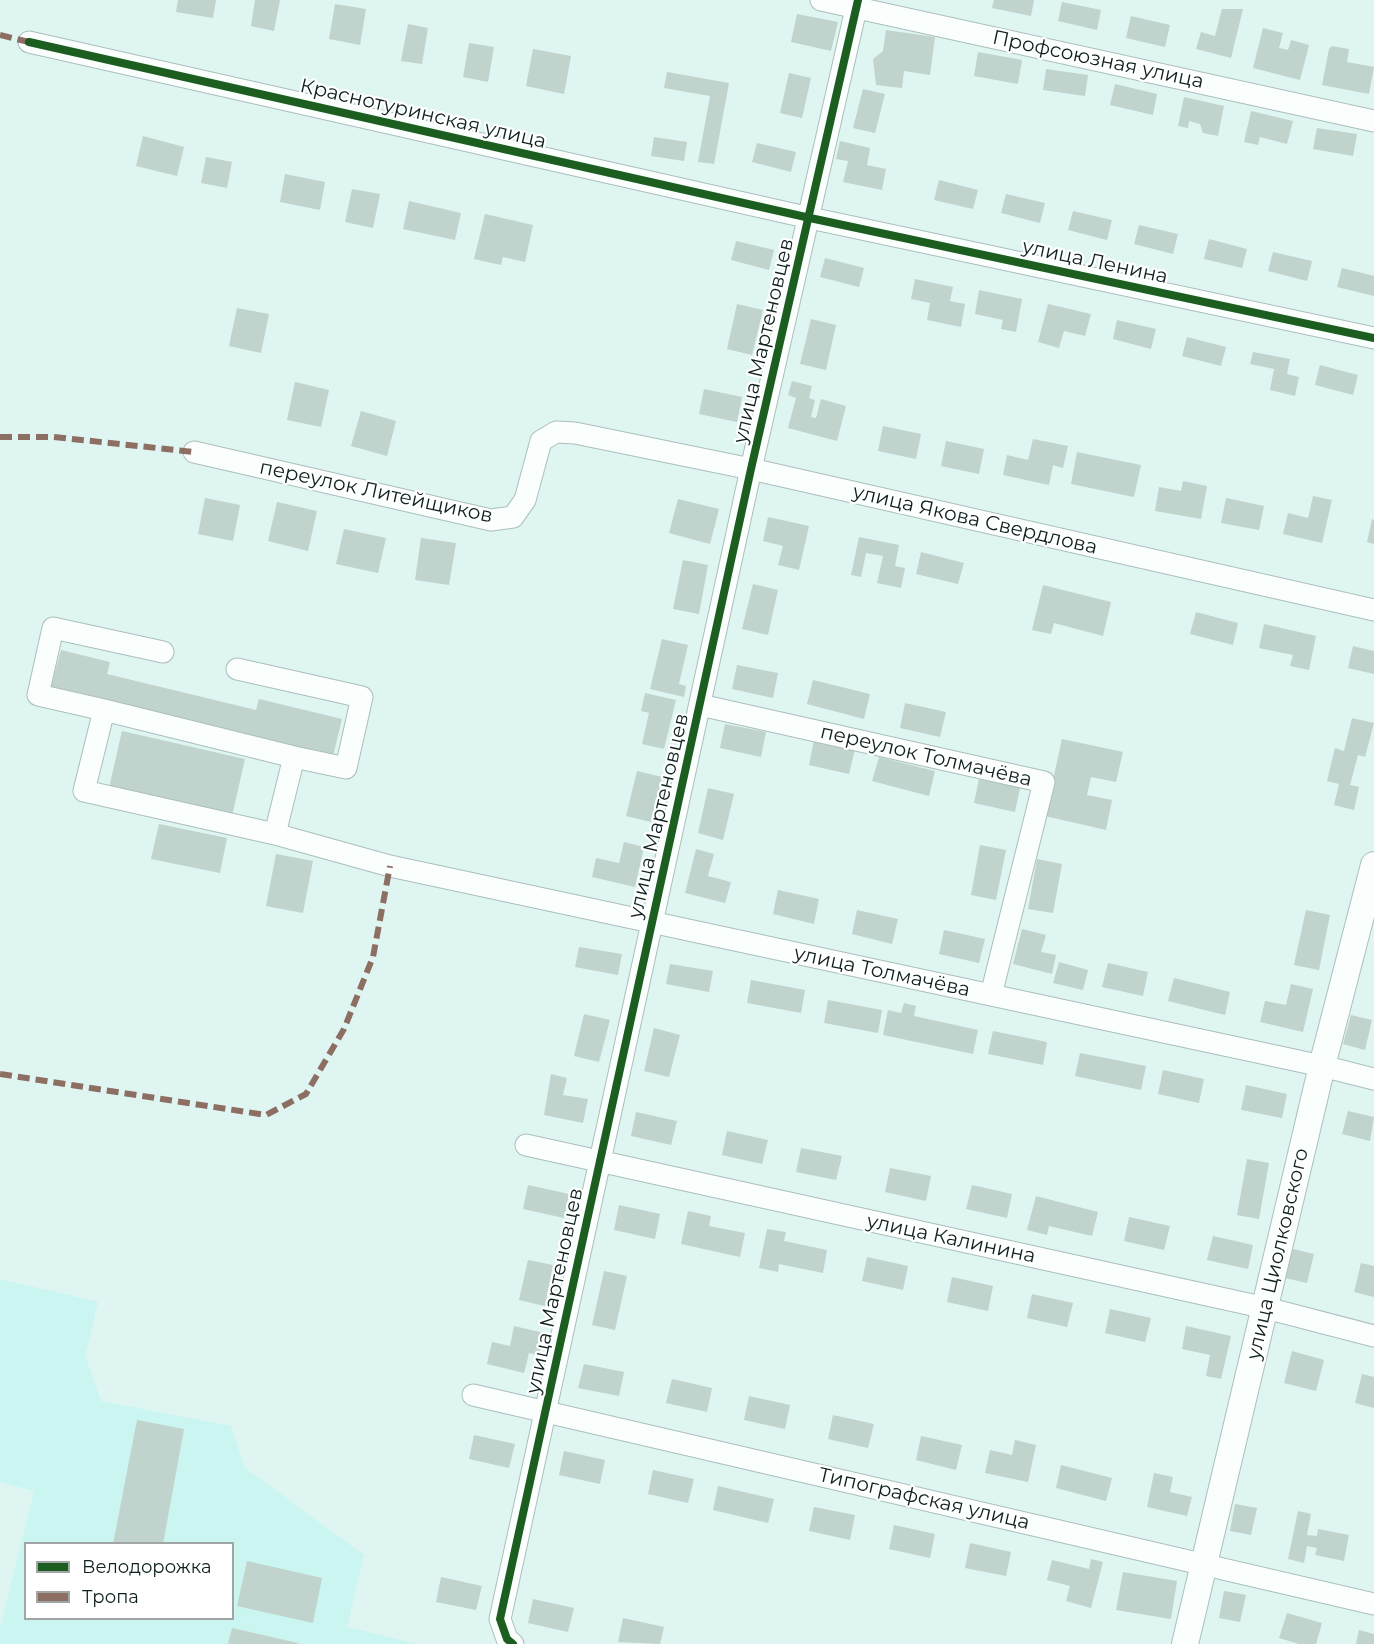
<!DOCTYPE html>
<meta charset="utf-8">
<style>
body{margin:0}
#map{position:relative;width:1374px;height:1644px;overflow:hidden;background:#dff5f2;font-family:Montserrat,sans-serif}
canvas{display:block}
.legend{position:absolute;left:24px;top:1542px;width:210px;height:78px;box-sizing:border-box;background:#fff;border:2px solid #9fa6a5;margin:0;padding:8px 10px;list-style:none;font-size:18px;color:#0e201f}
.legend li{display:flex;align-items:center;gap:12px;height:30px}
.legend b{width:30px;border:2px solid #9fa6a5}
</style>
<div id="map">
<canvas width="1374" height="1644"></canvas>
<ul class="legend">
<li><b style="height:8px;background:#1b5e20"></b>Велодорожка</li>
<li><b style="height:8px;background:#8d6e63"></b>Тропа</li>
</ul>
</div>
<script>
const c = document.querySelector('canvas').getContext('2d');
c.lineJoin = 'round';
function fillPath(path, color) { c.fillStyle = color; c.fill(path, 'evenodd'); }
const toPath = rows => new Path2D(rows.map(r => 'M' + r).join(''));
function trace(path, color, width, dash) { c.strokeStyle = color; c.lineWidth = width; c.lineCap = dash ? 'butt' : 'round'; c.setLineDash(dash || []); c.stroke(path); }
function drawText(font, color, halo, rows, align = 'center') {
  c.font = font + ' Montserrat,sans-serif'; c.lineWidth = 4.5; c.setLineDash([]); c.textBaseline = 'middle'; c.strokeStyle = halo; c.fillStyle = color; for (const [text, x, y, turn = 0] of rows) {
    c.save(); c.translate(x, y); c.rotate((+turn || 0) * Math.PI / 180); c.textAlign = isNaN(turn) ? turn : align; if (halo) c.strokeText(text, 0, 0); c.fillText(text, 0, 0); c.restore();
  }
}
fillPath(toPath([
 [0,1279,98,1302,85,1356,101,1401,231,1426,245,1468,364,1555,347,1627,418,1644,0,1644,0,1629,34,1491,0,1482],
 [26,1544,232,1544,232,1618,26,1618]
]), '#cbf5f0');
fillPath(toPath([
 [178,0,216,0,213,18,176,12],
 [255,0,280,0,274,31,251,26],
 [994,0,1034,0,1031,16,992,8],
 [1062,2,1101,10,1097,30,1058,21],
 [335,4,366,9,360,45,329,39],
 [1222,9,1243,9,1231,58,1196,49,1201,32,1215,36],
 [797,14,838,22,831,51,791,42],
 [1131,16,1170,25,1165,47,1126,38],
 [408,24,428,28,422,64,401,61],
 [1263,28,1283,33,1279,48,1288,50,1291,40,1309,45,1300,80,1253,68],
 [886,30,935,37,930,75,904,71,902,88,876,85,873,59,883,51],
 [469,43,494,47,488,82,463,77],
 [1332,46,1349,49,1347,62,1374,67,1369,94,1322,85,1329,49],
 [533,49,571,56,564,94,526,86],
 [978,52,1022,60,1018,84,974,76],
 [1046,69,1088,75,1085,96,1043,90],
 [667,72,729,83,714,164,698,162,710,96,664,88],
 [789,73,811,78,802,118,780,113],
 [1115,84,1157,94,1153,115,1110,105],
 [863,89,885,94,875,133,853,128],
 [1184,97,1224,106,1218,136,1203,133,1200,124,1189,121,1188,128,1178,126],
 [1251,111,1293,121,1287,144,1260,137,1258,145,1244,142],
 [1317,128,1357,134,1353,156,1313,149],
 [143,136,184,147,177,176,136,166],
 [654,137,687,142,684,161,651,156],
 [840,141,870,148,867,165,886,169,882,190,843,182,848,161,836,159],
 [757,143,796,152,791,172,752,162],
 [206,157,232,162,227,188,201,183],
 [285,174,325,182,320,210,280,202],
 [939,180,978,190,973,209,934,200],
 [352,189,380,194,373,228,345,222],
 [1006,194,1045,203,1040,223,1001,213],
 [409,201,461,213,455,240,403,229],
 [1073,211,1112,220,1107,240,1068,230],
 [485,214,533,225,525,262,503,257,501,265,474,259],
 [1139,225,1178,234,1173,254,1134,244],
 [1209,239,1247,249,1242,268,1204,259],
 [736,241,774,250,769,270,731,260],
 [1273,252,1312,261,1307,281,1268,271],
 [825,258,864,268,859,287,820,277],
 [1342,268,1374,276,1374,296,1337,287],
 [915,279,953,287,950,301,965,304,961,327,927,320,930,303,911,299],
 [979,290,1022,299,1016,332,1001,329,1003,320,975,314],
 [737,304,763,310,752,355,727,349],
 [1048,304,1091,314,1085,336,1064,331,1059,348,1038,342],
 [237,308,269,314,261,353,229,346],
 [811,319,836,325,826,370,800,364],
 [1117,320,1156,329,1151,349,1113,339],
 [1187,337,1226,347,1221,366,1182,356],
 [1253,352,1290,359,1287,374,1299,377,1295,396,1270,390,1274,369,1250,364],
 [1320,365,1358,375,1353,395,1315,385],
 [792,381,812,386,809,398,815,400,811,417,816,418,821,399,846,406,837,441,788,428,796,398,788,395],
 [295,382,329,390,321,427,287,420],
 [704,389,742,397,737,422,699,414],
 [361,411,396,421,387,456,351,446],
 [883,426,921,434,916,459,878,451],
 [1033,439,1068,446,1063,468,1053,465,1049,485,1003,475,1007,455,1028,460],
 [946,441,984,449,979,474,941,466],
 [1077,452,1141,465,1134,497,1071,484],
 [1183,481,1207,486,1201,519,1155,511,1159,487,1181,491],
 [1313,496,1332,500,1322,543,1283,534,1288,513,1308,518],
 [205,498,240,505,233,541,198,534],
 [1226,498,1264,506,1259,530,1221,523],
 [678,499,719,509,710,544,669,533],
 [277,502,317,511,308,551,268,541],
 [768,517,809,526,799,570,778,565,783,546,763,541],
 [1372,519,1374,520,1374,544,1367,542],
 [344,529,386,538,378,573,336,564],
 [859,537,899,545,895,566,905,568,901,588,877,583,883,556,866,553,861,577,851,575],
 [421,538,456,543,449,585,415,580],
 [921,552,964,563,958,584,916,574],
 [683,560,708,565,699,614,673,609],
 [753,584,778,590,768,635,742,629],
 [1043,585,1111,602,1103,636,1054,623,1051,634,1032,630],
 [1196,612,1238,623,1233,645,1190,634],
 [1264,624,1316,636,1309,670,1290,666,1293,655,1259,648],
 [662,639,688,645,679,684,686,686,684,697,650,689],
 [1353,646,1374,651,1374,674,1348,668],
 [61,650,110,662,107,674,256,710,259,699,342,719,333,756,51,687],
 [737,665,778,673,773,698,732,689],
 [813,680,870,694,864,719,807,704],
 [645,693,676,700,664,749,642,744,649,713,641,711],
 [905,703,946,712,940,737,900,728],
 [1352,718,1374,723,1365,757,1358,755,1350,785,1359,787,1354,810,1334,805,1339,784,1327,781,1335,748,1344,751],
 [725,724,766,732,761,757,720,748],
 [122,731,245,759,232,816,109,788],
 [1062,739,1123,752,1116,782,1091,777,1087,795,1112,800,1106,830,1045,816],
 [814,740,855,749,849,774,809,765],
 [879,757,935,771,929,796,872,781],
 [637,771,662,777,651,822,626,816],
 [979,779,1020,788,1015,812,974,803],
 [708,788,734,794,723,840,698,833],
 [159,824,227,838,220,873,151,859],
 [624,842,644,847,635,887,592,877,596,858,619,863],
 [980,845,1006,850,996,900,971,895],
 [696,849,714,854,708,876,731,882,725,903,685,893],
 [276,854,313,861,303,913,266,906],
 [1037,859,1062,864,1053,913,1028,909],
 [778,890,819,899,814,924,773,914],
 [857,910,898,919,892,944,852,934],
 [1306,910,1330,915,1319,970,1294,965],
 [1022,929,1046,935,1041,952,1056,955,1052,974,1013,964],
 [944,930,985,939,979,963,939,954],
 [579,947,622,954,618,975,575,967],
 [1059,962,1088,970,1083,990,1053,983],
 [1108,963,1148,972,1143,996,1102,987],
 [670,964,713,971,709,992,666,984],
 [1174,978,1230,992,1225,1015,1168,1001],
 [751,980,805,990,801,1013,747,1003],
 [1291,984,1313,989,1303,1032,1260,1022,1265,1001,1286,1005],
 [828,1000,882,1010,878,1033,824,1023],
 [904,1003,916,1006,914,1016,978,1030,973,1054,883,1035,888,1010,901,1013],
 [584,1014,610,1020,599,1062,574,1056],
 [1351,1015,1372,1020,1365,1050,1343,1044],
 [654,1028,680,1035,669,1077,644,1071],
 [993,1031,1047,1042,1043,1065,988,1054],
 [1080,1053,1146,1066,1141,1090,1075,1076],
 [1163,1070,1204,1079,1199,1103,1158,1094],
 [551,1074,567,1078,563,1095,588,1099,583,1123,544,1115],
 [1246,1085,1287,1094,1282,1118,1241,1110],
 [1348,1111,1374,1117,1370,1141,1342,1134],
 [636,1112,677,1121,671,1145,631,1136],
 [727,1131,768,1140,762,1164,722,1155],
 [801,1148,842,1156,836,1180,796,1172],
 [1247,1159,1269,1163,1259,1219,1237,1215],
 [890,1168,931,1176,926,1201,885,1192],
 [528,1185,569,1194,564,1218,523,1209],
 [972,1185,1012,1194,1007,1218,966,1209],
 [1036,1196,1098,1212,1092,1236,1049,1226,1047,1235,1027,1230],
 [619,1205,660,1214,655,1239,614,1230],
 [688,1211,711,1216,709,1226,745,1233,740,1257,681,1244],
 [1129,1217,1170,1226,1164,1250,1124,1241],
 [767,1229,786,1232,784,1241,827,1250,823,1273,779,1264,778,1272,759,1268],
 [1213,1236,1253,1245,1248,1269,1207,1260],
 [1293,1249,1314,1254,1307,1283,1285,1278],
 [867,1257,908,1266,903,1290,862,1281],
 [528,1260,553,1265,545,1306,519,1300],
 [1361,1263,1374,1266,1374,1297,1354,1292],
 [604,1271,627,1276,615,1330,592,1325],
 [952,1277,993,1286,988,1311,947,1302],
 [1032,1294,1073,1303,1067,1327,1027,1318],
 [1110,1309,1151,1318,1145,1342,1105,1333],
 [514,1326,544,1333,539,1355,529,1353,524,1373,487,1364,492,1342,510,1346],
 [1186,1326,1231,1336,1221,1379,1206,1376,1210,1355,1182,1349],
 [1292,1351,1324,1360,1316,1391,1284,1383],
 [584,1364,624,1372,619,1396,578,1388],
 [1362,1374,1374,1377,1374,1408,1355,1403],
 [672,1379,712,1388,707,1412,666,1403],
 [749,1396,790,1405,785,1429,744,1420],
 [833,1415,874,1424,868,1448,828,1439],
 [137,1420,184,1429,163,1544,113,1544],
 [474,1435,515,1444,509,1468,469,1459],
 [921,1436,962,1445,956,1470,916,1460],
 [1015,1440,1036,1445,1028,1482,985,1473,990,1450,1012,1455],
 [564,1451,605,1460,600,1484,559,1475],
 [1061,1465,1112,1478,1106,1501,1056,1488],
 [653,1470,694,1479,688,1503,648,1494],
 [1154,1473,1173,1477,1170,1492,1192,1497,1187,1516,1147,1507],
 [718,1486,774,1499,768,1523,713,1510],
 [1235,1504,1257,1508,1251,1535,1230,1531],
 [814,1507,855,1515,850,1540,809,1531],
 [1298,1511,1311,1514,1307,1535,1317,1536,1318,1529,1349,1535,1344,1561,1315,1555,1317,1548,1307,1546,1304,1563,1288,1559],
 [894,1525,935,1534,930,1558,889,1549],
 [970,1543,1011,1552,1006,1576,965,1568],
 [1091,1559,1103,1562,1091,1608,1066,1601,1070,1586,1047,1580,1052,1560,1089,1569],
 [247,1561,322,1578,313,1623,237,1606],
 [1123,1572,1177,1581,1171,1619,1116,1610],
 [441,1577,482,1586,476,1610,436,1602],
 [1224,1591,1246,1595,1240,1622,1219,1618],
 [533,1599,574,1608,568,1632,528,1623],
 [1287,1613,1322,1623,1316,1644,1299,1644,1279,1638],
 [623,1618,664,1627,660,1644,618,1642],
 [232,1628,298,1643,298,1644,228,1644],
 [1359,1630,1374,1634,1374,1644,1356,1644]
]), '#c0d3cc');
const minor = toPath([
 [821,0,1374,121],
 [29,42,810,218,1374,338],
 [194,452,491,520,513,517,525,500,541,441,556,432,575,433,751,469,1374,610],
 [237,669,362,697,346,768,294,757],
 [700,705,1044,782,991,995],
 [104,710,38,695,53,628,163,652],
 [275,834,294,757,104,710,84,791,275,834,390,866,1322,1066,1374,1079],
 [526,1145,1266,1308,1374,1336],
 [473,1395,1374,1604],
 [513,1644,507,1639,500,1619,751,469,858,0]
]);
const major = toPath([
 [1185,1644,1322,1066,1374,865]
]);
trace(minor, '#acbfbd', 23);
trace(major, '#acbfbd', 28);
trace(minor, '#fafefd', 21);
trace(major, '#fafefd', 26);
trace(toPath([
 [0,35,29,42],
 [0,437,54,437,194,452],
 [0,1074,266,1115,306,1094,344,1029,373,957,390,866]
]), '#8d6e63', 6, [12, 6]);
trace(toPath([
 [29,42,810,218,1374,338],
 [513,1644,507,1639,500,1619,751,469,858,0]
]), '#1b5e20', 8);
drawText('20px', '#0e201f', '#fff', [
 ["Профсоюзная улица",1098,60,12],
 ["Краснотуринская улица",423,114,13],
 ["улица Ленина",1095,262,12],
 ["улица Мартеновцев",764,341,-77],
 ["переулок Литейщиков",376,492,12],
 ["улица Якова Свердлова",975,520,13],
 ["переулок Толмачёва",926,756,13],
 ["улица Мартеновцев",659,816,-77],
 ["улица Толмачёва",882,972,12],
 ["улица Калинина",951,1239,12],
 ["улица Циолковского",1278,1254,-77],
 ["улица Мартеновцев",555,1291,-78],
 ["Типографская улица",924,1499,13]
]);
</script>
